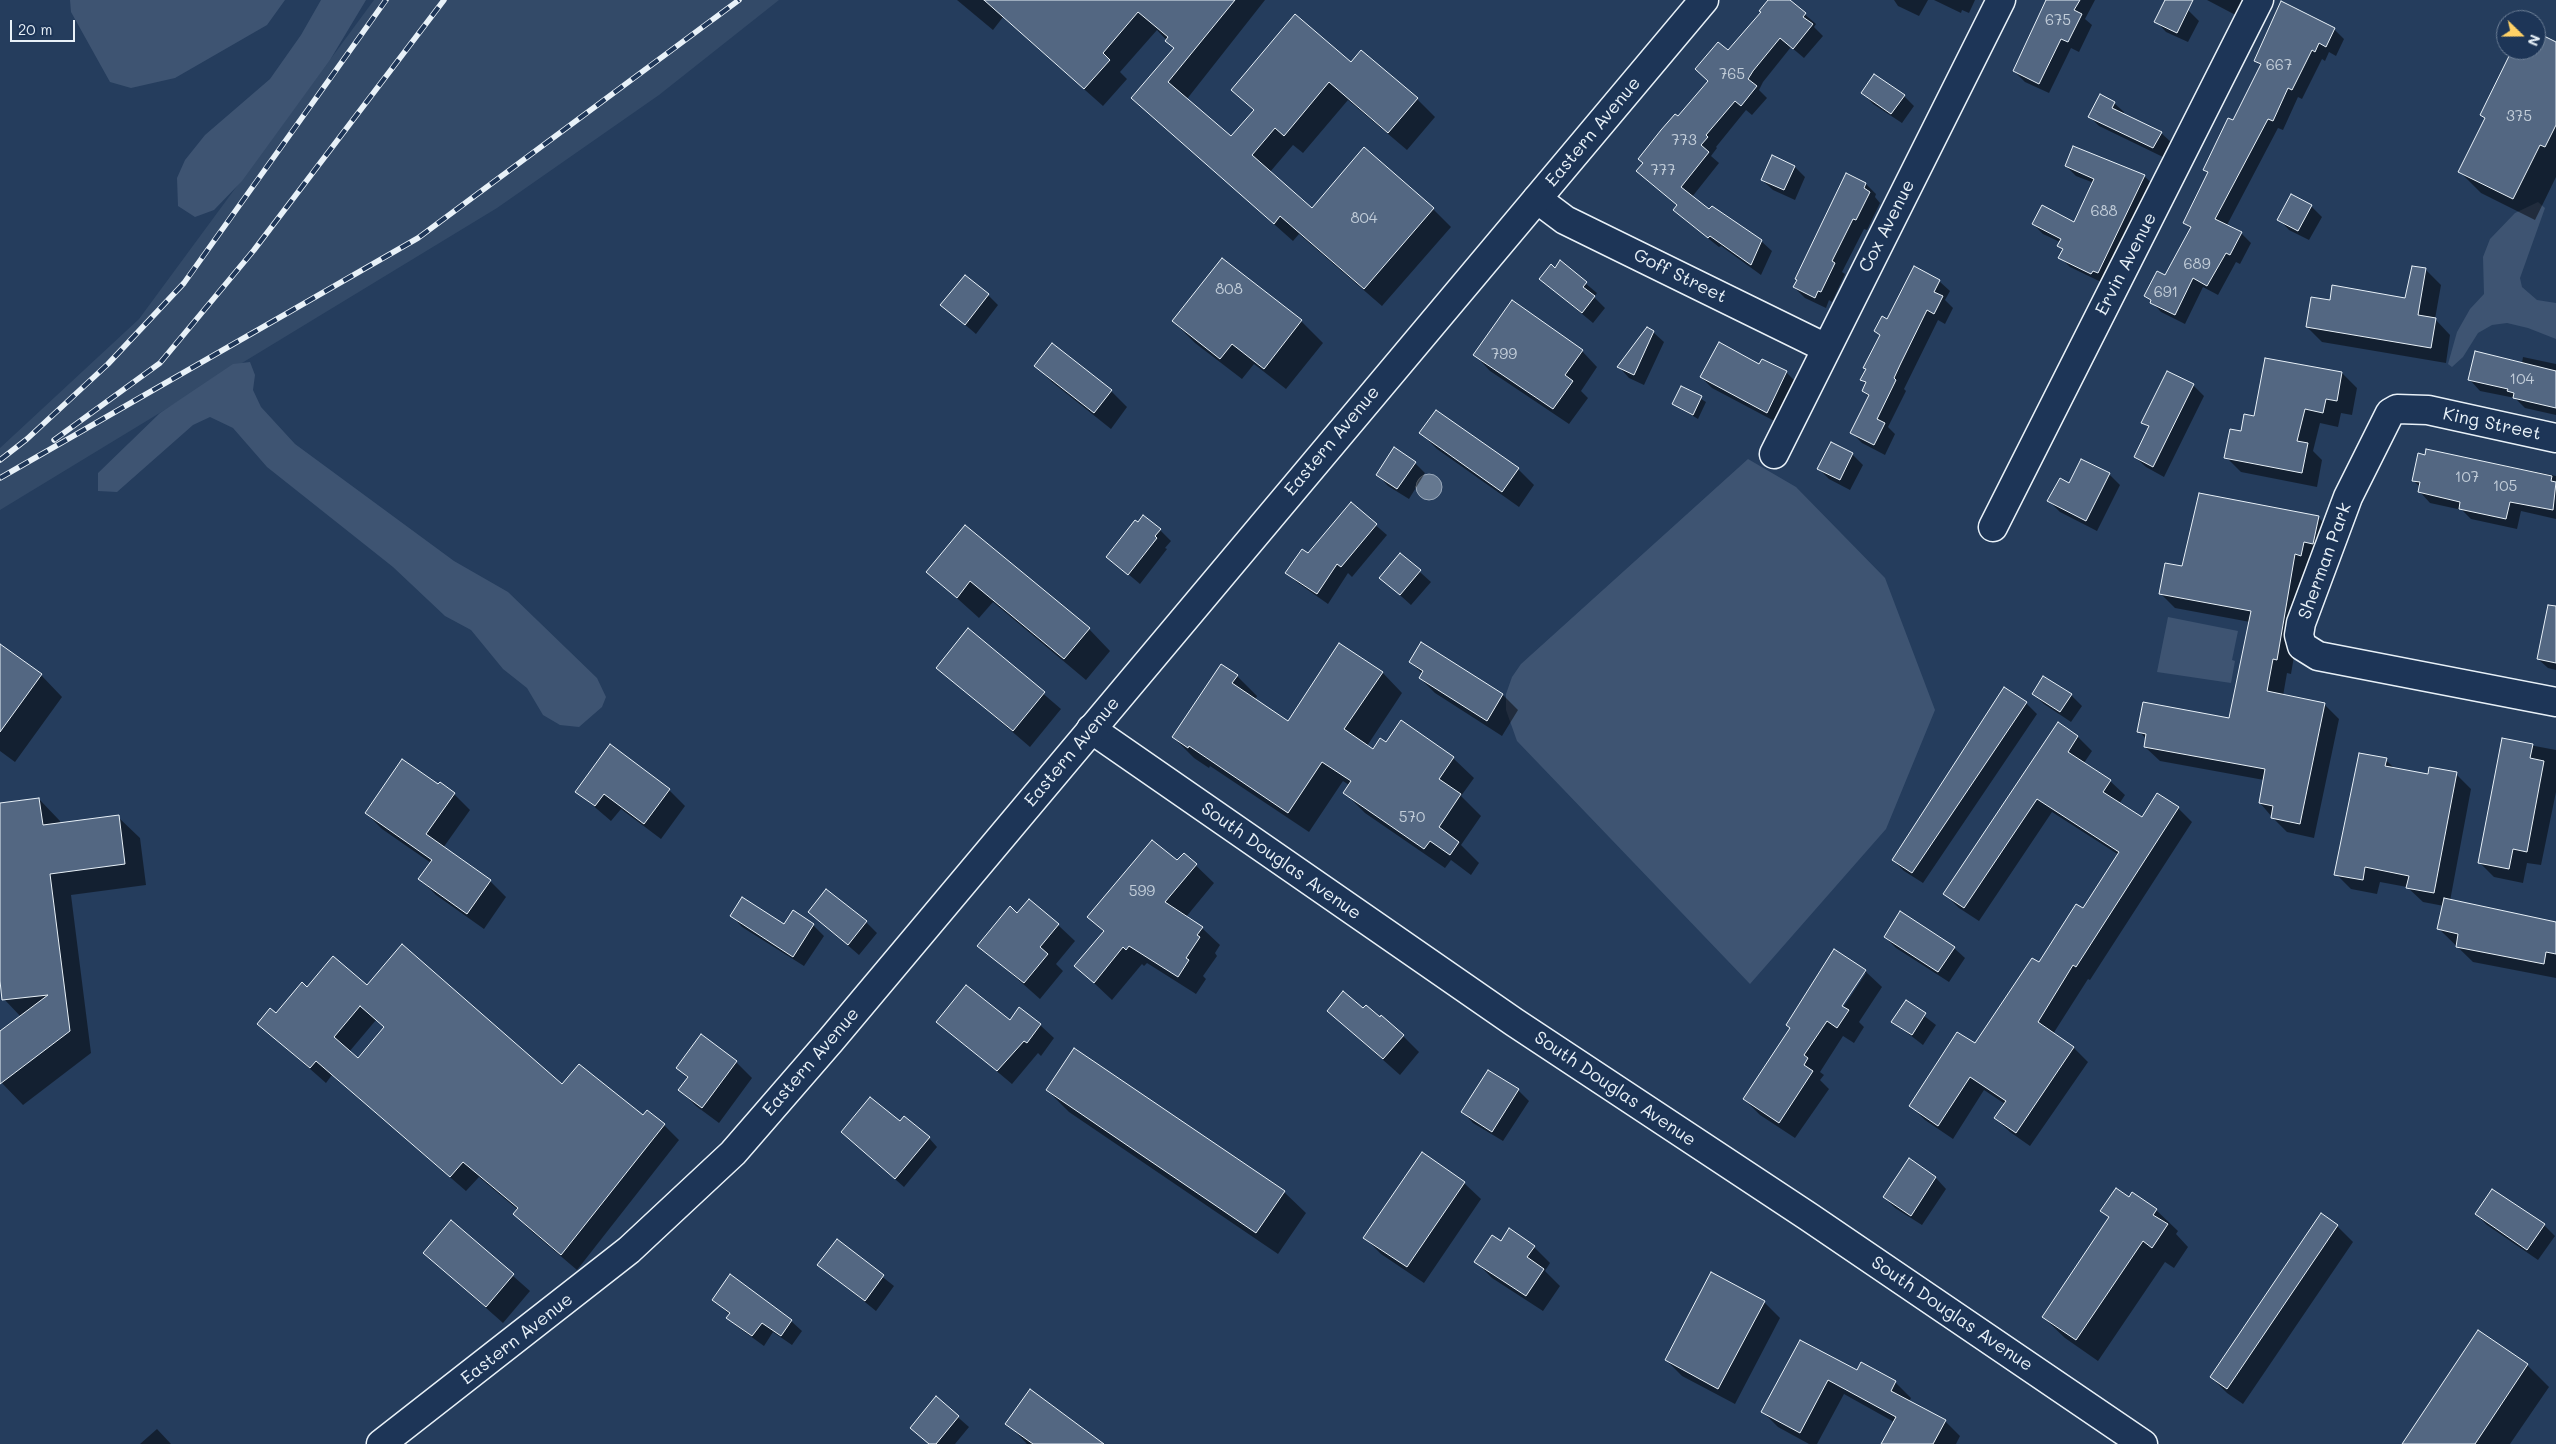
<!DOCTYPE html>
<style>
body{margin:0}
#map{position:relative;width:2556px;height:1444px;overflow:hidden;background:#253d5d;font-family:Mali,sans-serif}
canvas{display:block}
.north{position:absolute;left:2496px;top:10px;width:50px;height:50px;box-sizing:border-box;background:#1d3557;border:1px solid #6e8097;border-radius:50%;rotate:112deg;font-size:14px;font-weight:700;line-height:20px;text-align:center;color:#e8f1f8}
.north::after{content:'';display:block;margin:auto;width:18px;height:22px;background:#ffd166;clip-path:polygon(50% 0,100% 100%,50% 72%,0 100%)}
.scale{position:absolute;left:10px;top:20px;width:65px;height:22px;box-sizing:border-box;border:2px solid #e8f1f8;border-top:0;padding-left:6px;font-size:15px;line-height:18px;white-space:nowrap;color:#e8f1f8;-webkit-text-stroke:4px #1d3557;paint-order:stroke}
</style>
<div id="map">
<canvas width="2556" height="1444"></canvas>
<div class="north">N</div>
<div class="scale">20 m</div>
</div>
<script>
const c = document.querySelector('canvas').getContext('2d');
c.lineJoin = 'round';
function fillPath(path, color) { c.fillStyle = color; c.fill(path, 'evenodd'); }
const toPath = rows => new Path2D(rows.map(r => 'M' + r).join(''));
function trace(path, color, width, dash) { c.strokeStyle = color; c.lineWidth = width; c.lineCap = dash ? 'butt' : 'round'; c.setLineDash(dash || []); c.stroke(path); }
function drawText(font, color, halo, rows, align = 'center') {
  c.font = font + ' Mali,sans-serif'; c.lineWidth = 4; c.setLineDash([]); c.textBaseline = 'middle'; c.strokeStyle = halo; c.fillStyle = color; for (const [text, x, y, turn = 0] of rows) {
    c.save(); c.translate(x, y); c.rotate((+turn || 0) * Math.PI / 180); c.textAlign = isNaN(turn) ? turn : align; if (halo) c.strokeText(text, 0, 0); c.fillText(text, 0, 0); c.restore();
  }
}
fillPath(toPath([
 [374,0,779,0,659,95,497,208,0,510,0,448,139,319]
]), '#334a68');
fillPath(toPath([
 [70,0,285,0,267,25,175,78,131,88,110,82,71,12],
 [321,0,366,0,330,60,242,181,214,210,195,217,178,206,177,178,185,160,205,135,270,79,301,35],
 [2538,202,2545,208,2520,278,2522,287,2537,300,2556,303,2556,339,2528,328,2507,323,2492,325,2478,333,2463,357,2452,367,2448,364,2457,332,2470,309,2484,294,2483,257,2490,239,2515,213],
 [250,362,255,375,253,390,261,407,295,444,454,561,508,592,597,678,606,697,602,707,579,727,560,725,543,715,527,688,503,669,471,630,445,616,393,567,267,467,233,428,210,417,193,425,117,492,98,491,98,473,160,413,233,364],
 [1748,459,1796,487,1885,578,1935,710,1886,829,1750,984,1517,741,1506,710,1506,694,1512,677,1521,664],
 [2168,617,2238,631,2232,660,2235,661,2231,683,2157,672]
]), '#3e5472');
const water = toPath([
 '1416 487a13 13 0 1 1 26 0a13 13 0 1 1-26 0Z'
]);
fillPath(water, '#657890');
trace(water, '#99a8ba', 1);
fillPath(toPath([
 [957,0,1265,0,1187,99,1231,138,1254,111,1232,90,1351,63,1417,99,1435,117,1407,150,1348,100,1303,153,1293,145,1270,172,1312,209,1433,209,1451,227,1382,306,1299,234,1293,241,1132,98,1175,49,1157,30,1120,72,1127,79,1103,106,1003,17,993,30],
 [1769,0,1788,0,1816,24,1814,27,1823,36,1804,58,1791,47,1763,82,1759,90,1767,98,1752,115,1746,110,1716,147,1717,148,1711,156,1719,163,1692,197,1709,211,1761,241,1772,251,1761,275,1721,246,1719,247,1685,220,1675,210,1678,206,1637,171,1709,81,1729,52,1762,12],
 [1894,0,1928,0,1919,16,1898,6],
 [1934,0,1975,0,1969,13,1962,10,1961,13],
 [2048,0,2095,0,2085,19,2092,25,2079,52,2071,48,2049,93,2025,82,2014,71],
 [2166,0,2188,10,2199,21,2188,42,2166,32,2156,21],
 [2207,0,2255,0,2245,20],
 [2282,3,2334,29,2344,39,2336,56,2329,52,2325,61,2322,59,2302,99,2298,97,2283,130,2278,128,2227,225,2241,233,2251,243,2240,264,2236,262,2218,295,2203,287,2185,324,2161,312,2146,296,2165,277,2191,229,2184,222,2209,174,2204,169,2234,122,2261,66,2256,61],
 [2536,33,2556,43,2556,177,2535,220,2481,193,2460,172,2485,119,2482,115,2514,50,2536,50],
 [1863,93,1904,96,1914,106,1902,123,1873,104],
 [2114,103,2124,112,2123,114,2161,133,2171,142,2163,157,2099,126,2090,117],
 [1773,157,1795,167,1805,177,1795,200,1773,190,1762,180],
 [2066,166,2144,176,2154,185,2101,282,2070,267,2060,257,2063,251,2059,246,2060,242,2043,234,2033,224,2075,224,2094,183,2076,176],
 [1866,184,1876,194,1875,197,1880,203,1867,230,1864,229,1842,272,1845,274,1832,302,1829,300,1826,308,1805,298,1794,287],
 [2311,206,2322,217,2309,240,2289,230,2279,219],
 [1560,262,1597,293,1594,297,1605,308,1593,323,1540,279,1555,269],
 [2413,267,2426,270,2441,285,2435,319,2450,335,2446,363,2322,342,2307,327,2331,302,2406,300],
 [1939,281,1950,291,1945,300,1953,308,1945,324,1938,320,1904,389,1906,391,1888,427,1895,434,1885,455,1862,443,1852,433,1869,397,1863,391,1866,384,1862,380,1867,370,1864,368,1881,336,1876,331],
 [988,295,998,305,976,334,942,305],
 [1173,321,1301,321,1323,343,1286,389,1254,364,1242,379,1195,343],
 [1653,332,1664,342,1644,385,1629,378,1619,367],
 [1582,351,1597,367,1581,391,1588,398,1569,424,1490,371,1475,355],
 [2476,352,2522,363,2523,357,2556,364,2556,415,2525,408,2515,398,2480,391,2470,380],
 [1036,366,1111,391,1127,407,1111,429,1052,382],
 [1760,366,1786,372,1797,383,1778,423,1712,388,1701,377],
 [2342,373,2357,388,2352,415,2341,413,2338,427,2320,423,2313,451,2322,460,2317,487,2241,472,2226,457,2242,432,2255,417],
 [2193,385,2204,396,2164,477,2146,467,2135,457,2149,428,2143,422],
 [1682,387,1706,402,1698,419,1673,404],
 [1421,433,1518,469,1534,485,1519,507,1437,449],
 [1831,444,1852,454,1863,465,1850,490,1829,479,1819,469],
 [2427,450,2556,476,2556,519,2521,511,2517,529,2471,519,2462,510,2430,503,2420,492,2421,488,2413,480],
 [1415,463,1425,473,1409,499,1388,486,1378,475],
 [2109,474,2120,485,2097,531,2060,512,2049,501,2069,484],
 [1351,504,1387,535,1352,577,1348,573,1328,604,1298,583,1287,573,1309,555],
 [2318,517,2333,532,2309,568,2291,674,2287,673,2283,696,2324,704,2339,719,2314,838,2287,832,2272,817,2260,803,2264,780,2160,761,2145,747,2147,740,2139,731,2230,719,2250,622,2175,608,2160,593,2183,567],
 [965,526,1089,629,1110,651,1086,680,993,602,979,618,928,572],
 [1160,530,1171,541,1165,548,1167,549,1140,584,1108,557],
 [1400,554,1431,582,1411,605,1392,588],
 [2556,627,2556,670,2548,668,2538,659],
 [969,630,1061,709,1030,747,938,668],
 [1421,644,1503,695,1518,710,1502,736,1435,693,1420,678,1423,674,1410,662],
 [0,646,41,675,62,697,15,762,0,751],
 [1382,672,1402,693,1367,746,1373,751,1386,744,1453,758,1474,778,1461,796,1481,816,1461,845,1479,863,1471,875,1451,860,1445,868,1365,813,1344,792,1349,785,1343,781,1309,832,1210,766,1209,768,1194,758,1173,737,1237,676,1257,696,1255,700,1288,723],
 [2033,694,2071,695,2082,706,2071,722,2044,704],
 [2026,703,2037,714,1923,883,1904,871,1893,860],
 [2058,724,2078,737,2092,751,2084,763,2110,781,2125,795,2119,804,2142,818,2178,808,2192,822,2090,980,2088,979,2053,1034,2074,1048,2088,1062,2030,1146,2010,1132,1995,1118,2005,1104,1984,1090,1953,1139,1925,1120,1911,1106,1975,1045,2084,910,2119,855,2052,812,1979,921,1959,908,1945,894],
 [2503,740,2556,750,2556,792,2541,865,2527,863,2523,883,2494,877,2480,863],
 [2386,760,2396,770,2429,776,2456,774,2471,789,2450,901,2556,923,2556,978,2473,962,2439,929,2444,906,2423,902,2407,887,2380,882,2377,894,2351,889,2336,874],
 [439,786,454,794,470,810,443,848,490,881,506,897,484,929,436,895,420,879,431,863,382,829,366,813],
 [669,790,685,806,661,839,621,809,611,821,576,791],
 [39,799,60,821,61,824,118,817,140,838,146,885,71,895,91,1053,23,1105,0,1081,0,1033,21,1017,4,999,0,972,0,804],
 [1184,854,1214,883,1186,917,1202,928,1220,945,1215,953,1217,956,1203,976,1206,979,1196,994,1147,963,1144,966,1142,964,1112,1000,1076,966,1104,932,1089,917,1177,862],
 [809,912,866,922,877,933,859,955],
 [1018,915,1058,925,1075,941,1056,964,1063,971,1040,999,979,945],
 [732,916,784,926,813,925,824,936,804,966,742,927],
 [1885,937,1954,948,1965,958,1949,982,1896,948],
 [1835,951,1865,971,1882,987,1859,1022,1864,1027,1854,1043,1843,1036,1820,1072,1824,1075,1820,1080,1829,1089,1795,1138,1760,1115,1744,1099,1791,1028],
 [1863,973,1866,973,1840,1012,1838,1011],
 [367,986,562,1086,664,1125,679,1140,577,1270,530,1230,514,1214,518,1210,479,1177,466,1191,332,1075,326,1083,259,1024,276,1015,307,988],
 [376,1020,385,1028,359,1060,349,1052],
 [1906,1002,1936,1025,1923,1045,1893,1022],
 [1364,1010,1403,1036,1419,1052,1400,1075,1328,1011],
 [938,1022,1040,1025,1054,1038,1041,1056,1038,1053,1012,1084],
 [736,1062,752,1078,719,1123,696,1106,680,1090,688,1079,678,1068],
 [1047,1090,1284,1192,1306,1213,1278,1254,1069,1112],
 [1518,1090,1529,1101,1503,1141,1473,1123,1463,1112],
 [900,1123,929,1138,937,1147,904,1187,871,1158],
 [1422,1154,1464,1183,1481,1199,1424,1283,1381,1254,1365,1238],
 [1909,1160,1936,1178,1946,1189,1922,1225,1895,1208,1884,1197],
 [2129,1198,2156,1210,2178,1231,2176,1234,2188,1247,2174,1268,2165,1262,2098,1361,2065,1338,2043,1317,2110,1219,2102,1211],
 [2476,1214,2544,1225,2555,1236,2538,1260,2487,1225],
 [451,1221,530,1291,503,1323,424,1253],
 [2337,1226,2353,1242,2243,1404,2227,1393,2211,1377],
 [837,1241,894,1286,876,1311,819,1265],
 [1501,1242,1534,1247,1550,1263,1545,1271,1560,1286,1543,1311,1492,1278,1476,1262],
 [713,1299,791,1321,802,1331,792,1345,773,1332,764,1346,739,1328,728,1318,730,1315],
 [1764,1302,1780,1318,1735,1404,1682,1376,1666,1360],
 [2478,1332,2527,1365,2549,1387,2510,1444,2403,1444],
 [1801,1341,1857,1372,1895,1382,1911,1398,1909,1402,1945,1421,1960,1436,1956,1444,1883,1444,1894,1422,1844,1394,1817,1444,1809,1444,1778,1427,1763,1412],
 [936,1398,969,1427,955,1444,929,1444,912,1428],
 [1007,1423,1102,1444,1027,1444],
 [157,1429,171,1444,140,1444]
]), '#0007');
const building = toPath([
 [984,0,1235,0,1168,82,1231,136,1254,110,1231,90,1295,14,1351,62,1361,50,1418,98,1388,133,1329,82,1284,136,1275,128,1252,155,1312,208,1364,147,1434,208,1364,289,1280,216,1274,224,1131,98,1174,48,1165,41,1168,37,1138,12,1103,53,1110,60,1084,89,984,0],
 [1768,0,1790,0,1806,13,1803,17,1813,24,1793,49,1780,38,1753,71,1748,79,1757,86,1741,106,1735,101,1706,135,1708,137,1701,145,1709,152,1681,187,1709,209,1712,206,1762,240,1751,265,1710,236,1708,238,1673,210,1677,205,1636,171,1643,163,1638,159,1661,130,1675,114,1678,116,1708,81,1695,69,1718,42,1728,50,1761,12,1759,11,1768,0],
 [2046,0,2080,0,2074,10,2082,14,2068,42,2061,39,2039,84,2013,71,2046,0],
 [2165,0,2193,0,2177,33,2154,22,2165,0],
 [2281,1,2335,28,2326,47,2319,43,2315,52,2312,50,2292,90,2288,88,2273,121,2268,119,2215,219,2242,232,2230,255,2226,253,2207,286,2193,278,2175,315,2150,303,2151,300,2144,296,2157,271,2165,275,2191,227,2183,223,2208,172,2203,170,2228,118,2233,120,2261,64,2254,61,2281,1],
 [2536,32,2556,42,2556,125,2545,147,2540,145,2513,199,2458,172,2485,118,2480,115,2512,50,2536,50,2536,32],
 [1874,74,1905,95,1891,114,1861,93,1874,74],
 [2100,94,2115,102,2112,108,2162,132,2153,148,2088,117,2100,94],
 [2073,146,2145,175,2098,273,2093,271,2091,274,2058,258,2063,249,2057,246,2061,239,2032,224,2042,205,2074,222,2094,179,2065,166,2073,146],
 [1772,155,1795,166,1784,190,1761,180,1772,155],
 [1846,173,1866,183,1864,188,1870,192,1856,220,1853,219,1832,261,1835,263,1821,292,1818,291,1815,298,1793,287,1797,280,1795,279,1846,173],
 [2291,194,2312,205,2298,231,2277,220,2291,194],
 [1222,258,1302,320,1264,369,1232,344,1220,359,1172,321,1222,258],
 [1560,260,1587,282,1583,287,1595,296,1582,313,1539,279,1551,264,1555,268,1560,260],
 [1914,266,1940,280,1934,292,1943,296,1934,314,1927,310,1900,365,1894,378,1896,380,1877,419,1885,423,1874,445,1850,433,1869,395,1862,391,1866,382,1860,380,1866,369,1863,368,1880,335,1874,331,1882,316,1887,319,1914,266],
 [2412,266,2426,268,2418,315,2436,318,2431,348,2306,327,2311,297,2330,300,2332,285,2405,298,2412,266],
 [965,275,989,294,965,325,940,305,965,275],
 [1512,300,1583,350,1565,375,1573,381,1553,409,1473,355,1512,300],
 [1647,327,1654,331,1634,375,1617,367,1647,327],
 [1719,342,1759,364,1762,359,1787,371,1767,413,1700,377,1719,342],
 [1052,343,1112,390,1094,413,1034,366,1052,343],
 [2475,351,2556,371,2556,408,2513,398,2514,393,2507,391,2508,389,2468,380,2475,351],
 [2265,358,2342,372,2337,401,2326,399,2323,413,2305,409,2297,441,2308,443,2302,473,2224,458,2230,429,2241,431,2244,414,2254,416,2265,358],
 [2167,371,2194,384,2153,467,2134,457,2149,426,2141,423,2167,371],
 [1681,386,1702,396,1693,415,1672,404,1681,386],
 [1436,410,1519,468,1502,492,1419,433,1436,410],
 [1831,442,1853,453,1840,480,1817,469,1831,442],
 [1394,447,1416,462,1397,489,1376,475,1394,447],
 [2426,449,2552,476,2551,481,2556,482,2553,510,2510,502,2506,519,2459,509,2460,502,2418,492,2420,482,2412,481,2418,453,2425,455,2426,449],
 [2081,459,2110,473,2086,521,2047,501,2060,478,2069,483,2081,459],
 [2199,493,2319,516,2313,544,2304,542,2301,556,2295,554,2277,660,2273,659,2267,691,2325,703,2300,824,2271,818,2273,806,2259,803,2265,769,2144,747,2146,734,2137,732,2143,702,2229,718,2251,611,2159,594,2165,563,2182,566,2199,493],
 [1351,502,1377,524,1341,567,1337,564,1317,594,1285,573,1302,549,1308,553,1351,502],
 [1143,515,1161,529,1155,536,1157,538,1128,575,1106,557,1135,520,1138,522,1143,515],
 [965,525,1090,628,1064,659,970,581,957,598,926,572,965,525],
 [1400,553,1421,570,1400,595,1379,578,1400,553],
 [2548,605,2556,606,2556,663,2537,659,2548,605],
 [968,628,1045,692,1013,731,936,668,968,628],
 [1421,642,1503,694,1487,721,1419,678,1423,671,1409,662,1421,642],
 [1339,643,1383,672,1344,729,1373,749,1380,738,1386,742,1401,720,1454,757,1439,779,1461,794,1439,827,1459,842,1450,855,1430,841,1424,849,1343,793,1351,781,1322,762,1288,813,1189,746,1188,748,1172,737,1221,664,1238,675,1232,683,1288,721,1339,643],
 [0,644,42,674,0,732,0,644],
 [2043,676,2072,694,2060,712,2032,694,2043,676],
 [2004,687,2027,702,1912,873,1892,860,2004,687],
 [2058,722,2078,736,2068,752,2111,780,2103,792,2142,817,2157,793,2179,807,2076,967,2073,965,2038,1022,2074,1047,2016,1133,1994,1118,2006,1101,1970,1077,1938,1126,1909,1106,1957,1032,1975,1043,2032,958,2039,962,2076,904,2083,908,2119,852,2037,799,1964,908,1943,894,2058,722],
 [2502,738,2533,744,2530,758,2544,761,2527,852,2513,849,2509,869,2478,863,2502,738],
 [610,744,670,789,644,824,604,794,595,806,575,792,610,744],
 [2359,753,2387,758,2385,766,2428,774,2429,767,2457,772,2434,893,2406,888,2409,876,2365,867,2363,880,2334,875,2359,753],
 [402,759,438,784,440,782,455,793,426,834,491,880,467,914,418,879,432,860,365,813,402,759],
 [39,798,43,825,119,815,125,864,50,874,70,1031,0,1084,0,1031,48,995,2,1000,0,981,0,803,39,798],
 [1152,840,1177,860,1184,853,1197,864,1165,902,1203,927,1197,935,1200,937,1186,958,1189,960,1178,977,1129,946,1126,950,1123,947,1094,983,1074,966,1104,931,1087,917,1152,840],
 [826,889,867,921,848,945,808,912,826,889],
 [742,897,784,924,793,910,814,924,793,957,730,916,742,897],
 [2444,898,2556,922,2556,954,2546,952,2544,964,2456,947,2458,934,2437,929,2444,898],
 [1029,899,1059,924,1040,947,1048,954,1024,983,977,946,1010,906,1017,913,1029,899],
 [1900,911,1955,947,1938,972,1884,937,1900,911],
 [402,944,562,1084,579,1064,643,1115,647,1110,665,1124,561,1255,513,1214,518,1208,463,1162,450,1177,316,1061,310,1068,257,1024,270,1008,276,1013,302,982,307,987,333,956,367,985,402,944],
 [360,1006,384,1027,358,1058,334,1037,360,1006],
 [1834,949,1866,970,1842,1006,1849,1010,1837,1028,1827,1021,1804,1055,1808,1058,1804,1065,1813,1071,1779,1123,1743,1099,1790,1028,1786,1025,1834,949],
 [966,985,1010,1020,1019,1007,1041,1024,1027,1043,1024,1041,997,1071,936,1022,966,985],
 [1343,991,1363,1008,1366,1005,1380,1017,1381,1015,1404,1035,1383,1059,1327,1011,1343,991],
 [1906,1000,1926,1013,1912,1035,1891,1022,1906,1000],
 [701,1034,737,1061,702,1108,678,1090,688,1077,676,1068,701,1034],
 [1074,1048,1285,1191,1256,1233,1046,1090,1074,1048],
 [1488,1070,1519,1089,1492,1132,1461,1112,1488,1070],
 [870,1097,900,1121,904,1116,930,1137,895,1179,841,1132,870,1097],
 [1422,1152,1465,1182,1407,1267,1363,1238,1422,1152],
 [1909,1158,1936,1177,1911,1216,1883,1197,1909,1158],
 [2116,1188,2129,1197,2132,1192,2157,1209,2153,1215,2168,1224,2152,1248,2143,1241,2076,1340,2042,1317,2109,1217,2100,1211,2116,1188],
 [2492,1189,2545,1224,2527,1250,2475,1214,2492,1189],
 [2321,1213,2338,1225,2227,1389,2210,1377,2321,1213],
 [451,1220,514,1274,486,1307,423,1253,451,1220],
 [1509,1228,1535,1246,1527,1257,1544,1269,1526,1296,1474,1262,1492,1235,1501,1241,1509,1228],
 [837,1239,884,1275,865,1301,817,1265,837,1239],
 [1711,1272,1765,1301,1718,1389,1665,1360,1711,1272],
 [730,1274,792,1320,781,1336,762,1323,752,1336,726,1318,730,1313,712,1300,730,1274],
 [2478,1330,2528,1364,2475,1444,2402,1444,2478,1330],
 [1800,1340,1857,1370,1861,1362,1896,1381,1891,1391,1946,1420,1933,1444,1881,1444,1896,1417,1828,1380,1800,1433,1761,1412,1800,1340],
 [1030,1389,1104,1444,1033,1444,1005,1424,1030,1389],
 [936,1396,959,1416,936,1444,929,1444,910,1428,936,1396]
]);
fillPath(building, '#536782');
trace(building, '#e8f1f8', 1);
const minor = toPath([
 [1537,199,1565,220,1826,348],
 [2556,438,2428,410,2397,409,2390,413,2348,497,2301,623,2299,635,2302,646,2318,656,2556,702],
 [1774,454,2001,0],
 [1993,527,2259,0],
 [1091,729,1514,1022,1809,1217,2143,1444]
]);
const major = toPath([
 [381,1444,629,1250,733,1153,831,1040,1704,0]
]);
trace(minor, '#e8f1f8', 31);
trace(major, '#e8f1f8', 31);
trace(minor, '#1d3557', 28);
trace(major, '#1d3557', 28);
const rail = toPath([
 [54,440,160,363,254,250,444,0],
 [0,460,27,439,108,364,184,283,386,0],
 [0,478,418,238,739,0]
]);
trace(rail, '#e8f1f8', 5.5);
trace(rail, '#1d3557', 4, [11]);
drawText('15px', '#c3ceda', null, [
 ["675",2058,20],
 ["667",2279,65],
 ["765",1732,74],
 ["375",2519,116],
 ["773",1684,140],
 ["777",1663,170],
 ["688",2104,211],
 ["804",1364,218],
 ["689",2197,264],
 ["808",1229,289],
 ["691",2166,292],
 ["799",1504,354],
 ["104",2522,379],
 ["107",2467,477],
 ["105",2505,486],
 ["570",1412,817],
 ["599",1142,891]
]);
drawText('18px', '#e8f1f8', '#1d3557', [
 ["Eastern Avenue",1593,132,-50],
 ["Cox Avenue",1887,226,-63],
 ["Ervin Avenue",2126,264,-63],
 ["Goff Street",1680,276,26],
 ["King Street",2492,424,12],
 ["Eastern Avenue",1332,441,-50],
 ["Sherman Park",2325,561,-70],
 ["Eastern Avenue",1072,752,-50],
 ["South Douglas Avenue",1281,861,35],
 ["Eastern Avenue",811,1062,-49],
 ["South Douglas Avenue",1615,1089,34],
 ["South Douglas Avenue",1952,1314,34],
 ["Eastern Avenue",517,1339,-38]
]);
</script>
